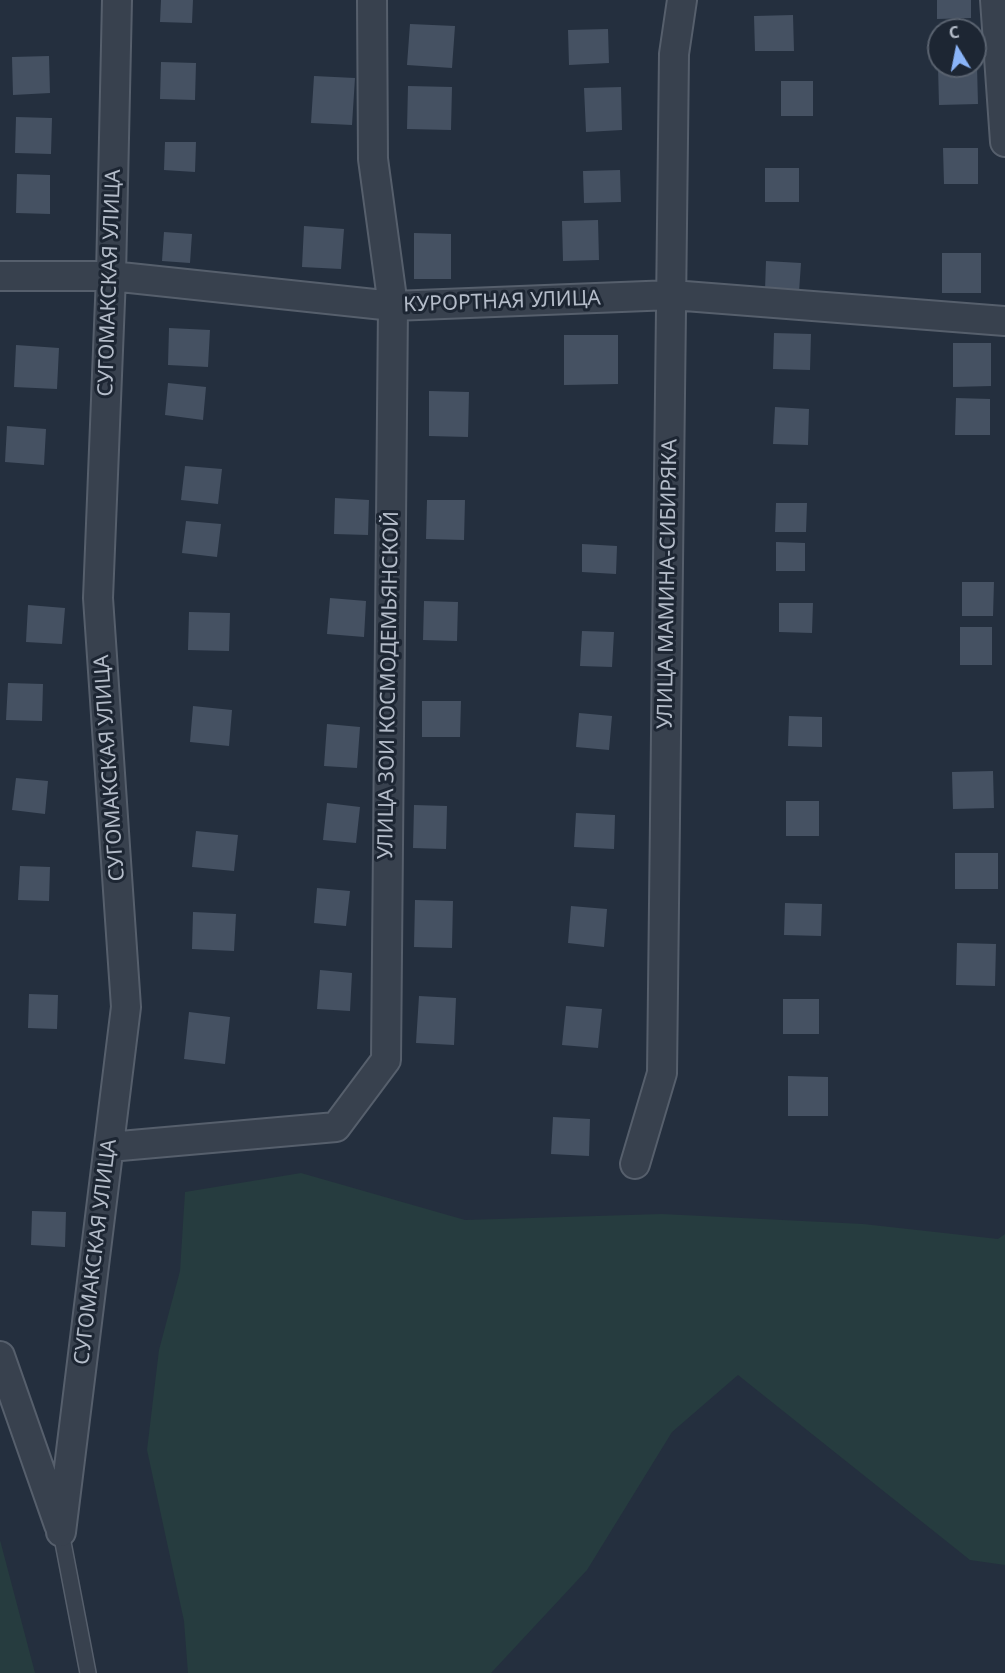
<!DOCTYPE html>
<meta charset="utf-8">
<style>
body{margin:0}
#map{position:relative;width:1005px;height:1673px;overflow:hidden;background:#242f3e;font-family:"Noto Sans",sans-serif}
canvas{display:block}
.north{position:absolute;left:927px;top:18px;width:60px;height:60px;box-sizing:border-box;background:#1d2633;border:2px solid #59626f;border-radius:50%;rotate:350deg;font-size:16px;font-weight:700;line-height:24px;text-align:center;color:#b4bcc9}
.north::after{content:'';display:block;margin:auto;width:21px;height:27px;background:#8ab4f8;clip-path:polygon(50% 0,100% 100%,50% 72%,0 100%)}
</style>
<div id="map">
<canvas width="1005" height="1673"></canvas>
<div class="north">С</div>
</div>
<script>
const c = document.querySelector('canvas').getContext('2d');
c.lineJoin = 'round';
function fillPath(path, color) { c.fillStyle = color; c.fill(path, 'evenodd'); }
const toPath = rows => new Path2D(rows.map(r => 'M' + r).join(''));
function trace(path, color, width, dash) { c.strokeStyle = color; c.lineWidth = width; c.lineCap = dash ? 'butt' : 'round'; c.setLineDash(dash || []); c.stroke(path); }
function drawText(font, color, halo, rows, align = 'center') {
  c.font = font + ' "Noto Sans",sans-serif'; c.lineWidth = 6; c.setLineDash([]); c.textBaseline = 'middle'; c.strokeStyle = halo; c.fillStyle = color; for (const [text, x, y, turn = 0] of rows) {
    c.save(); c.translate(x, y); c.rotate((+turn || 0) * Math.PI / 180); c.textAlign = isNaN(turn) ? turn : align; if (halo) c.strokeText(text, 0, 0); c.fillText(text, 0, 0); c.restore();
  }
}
fillPath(toPath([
 [301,1173,465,1220,662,1214,863,1224,998,1239,1005,1234,1005,1565,970,1560,738,1375,672,1432,587,1570,491,1673,188,1673,184,1621,147,1450,159,1350,180,1271,185,1192],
 [0,1540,35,1673,0,1673]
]), '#263c3f');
fillPath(toPath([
 [161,0,193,0,192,23,160,22],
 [937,0,971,0,971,18,937,19],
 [793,15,794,51,755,51,754,16],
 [410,24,455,26,452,68,407,65],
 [608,29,609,63,569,65,568,30],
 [49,56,50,93,13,95,12,57],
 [161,62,196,63,195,100,160,99],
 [938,66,977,66,978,104,939,105],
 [314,76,355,78,352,125,311,123],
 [781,81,813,81,813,116,781,116],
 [408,86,452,87,451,130,407,129],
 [621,87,622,130,586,132,584,88],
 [16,117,52,118,51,154,15,153],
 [165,142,196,142,195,172,164,170],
 [943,148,978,148,978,184,944,184],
 [765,168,799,168,799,202,765,202],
 [620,170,621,202,584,203,583,171],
 [17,174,50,175,50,214,16,213],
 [598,220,599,260,563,261,562,221],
 [304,226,344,229,341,269,302,267],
 [164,232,192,234,190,263,162,261],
 [414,233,451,234,451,279,414,279],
 [942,253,981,253,981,293,942,293],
 [766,261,801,263,799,292,765,290],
 [169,328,210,330,208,367,168,365],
 [774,333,811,334,810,370,773,369],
 [564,335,618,335,618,384,564,385],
 [953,343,991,343,991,386,953,387],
 [16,345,59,348,57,389,14,387],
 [168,383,206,387,203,420,165,415],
 [429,391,469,392,468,437,429,436],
 [956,398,990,399,990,435,955,435],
 [775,407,809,409,808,445,773,444],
 [7,426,46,429,44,465,5,462],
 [185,466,222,469,218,504,181,500],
 [335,498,369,500,368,535,334,534],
 [427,500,465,500,464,540,426,539],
 [776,503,807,503,806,532,775,532],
 [186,521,221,524,217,557,182,553],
 [776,542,805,543,805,571,776,571],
 [582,544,617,546,616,574,582,572],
 [962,582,994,582,993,616,962,616],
 [330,598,366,601,364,637,327,634],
 [424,601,458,602,457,641,423,640],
 [779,603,813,603,812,633,779,632],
 [28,605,65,608,62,644,26,642],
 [189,612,230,613,229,651,188,650],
 [960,627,992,627,992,665,960,665],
 [582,631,614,632,612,667,580,666],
 [8,683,43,684,42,721,6,720],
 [422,701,461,701,460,737,422,737],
 [193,706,232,710,229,746,190,742],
 [579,713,612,716,609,750,576,747],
 [789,716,822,717,822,747,788,746],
 [327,724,360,727,357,768,324,766],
 [993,771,994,808,953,809,952,772],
 [16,778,48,781,45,814,12,810],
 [786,801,819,801,819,836,786,836],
 [327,803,360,807,356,843,323,840],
 [414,805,447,806,446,849,413,848],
 [576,813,615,815,614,849,574,847],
 [196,831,238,835,234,871,192,867],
 [955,853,998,853,998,889,955,889],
 [20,866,50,867,49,901,18,900],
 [317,888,350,891,346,926,314,923],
 [415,900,453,901,452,948,414,947],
 [785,903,822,904,821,936,784,935],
 [571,906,607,909,604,947,568,943],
 [193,912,236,914,234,951,192,949],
 [957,943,996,944,995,986,956,985],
 [320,970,352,973,350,1011,317,1009],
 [29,994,58,995,57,1029,28,1028],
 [419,996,456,998,454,1045,416,1043],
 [783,999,819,999,819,1034,783,1034],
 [566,1006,602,1009,598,1048,562,1045],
 [189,1012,230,1017,225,1064,184,1059],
 [788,1076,828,1077,828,1116,788,1116],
 [553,1117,590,1119,589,1156,551,1154],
 [32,1211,66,1212,65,1247,31,1245]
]), '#455162');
const service = toPath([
 [61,1532,88,1673]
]);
const minor = toPath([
 [995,0,1005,142],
 [0,276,111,276,393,306,672,295,1005,321],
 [109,1147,336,1127,386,1060,393,306,373,159,372,0],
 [635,1164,662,1073,674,54,682,0],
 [0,1356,59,1525],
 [61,1532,126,1007,98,598,111,276,117,0]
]);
trace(service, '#565f6c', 18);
trace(minor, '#565f6c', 32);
trace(service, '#38414e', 15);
trace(minor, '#38414e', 28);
drawText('21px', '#b4bcc9', '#1d2633', [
 ["СУГОМАКСКАЯ УЛИЦА",110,283,-88],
 ["КУРОРТНАЯ УЛИЦА",502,302,-2],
 ["УЛИЦА МАМИНА-СИБИРЯКА",668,584,-89],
 ["УЛИЦА ЗОИ КОСМОДЕМЬЯНСКОЙ",389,685,-89],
 ["СУГОМАКСКАЯ УЛИЦА",110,768,-94],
 ["СУГОМАКСКАЯ УЛИЦА",96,1252,-83]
]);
</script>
